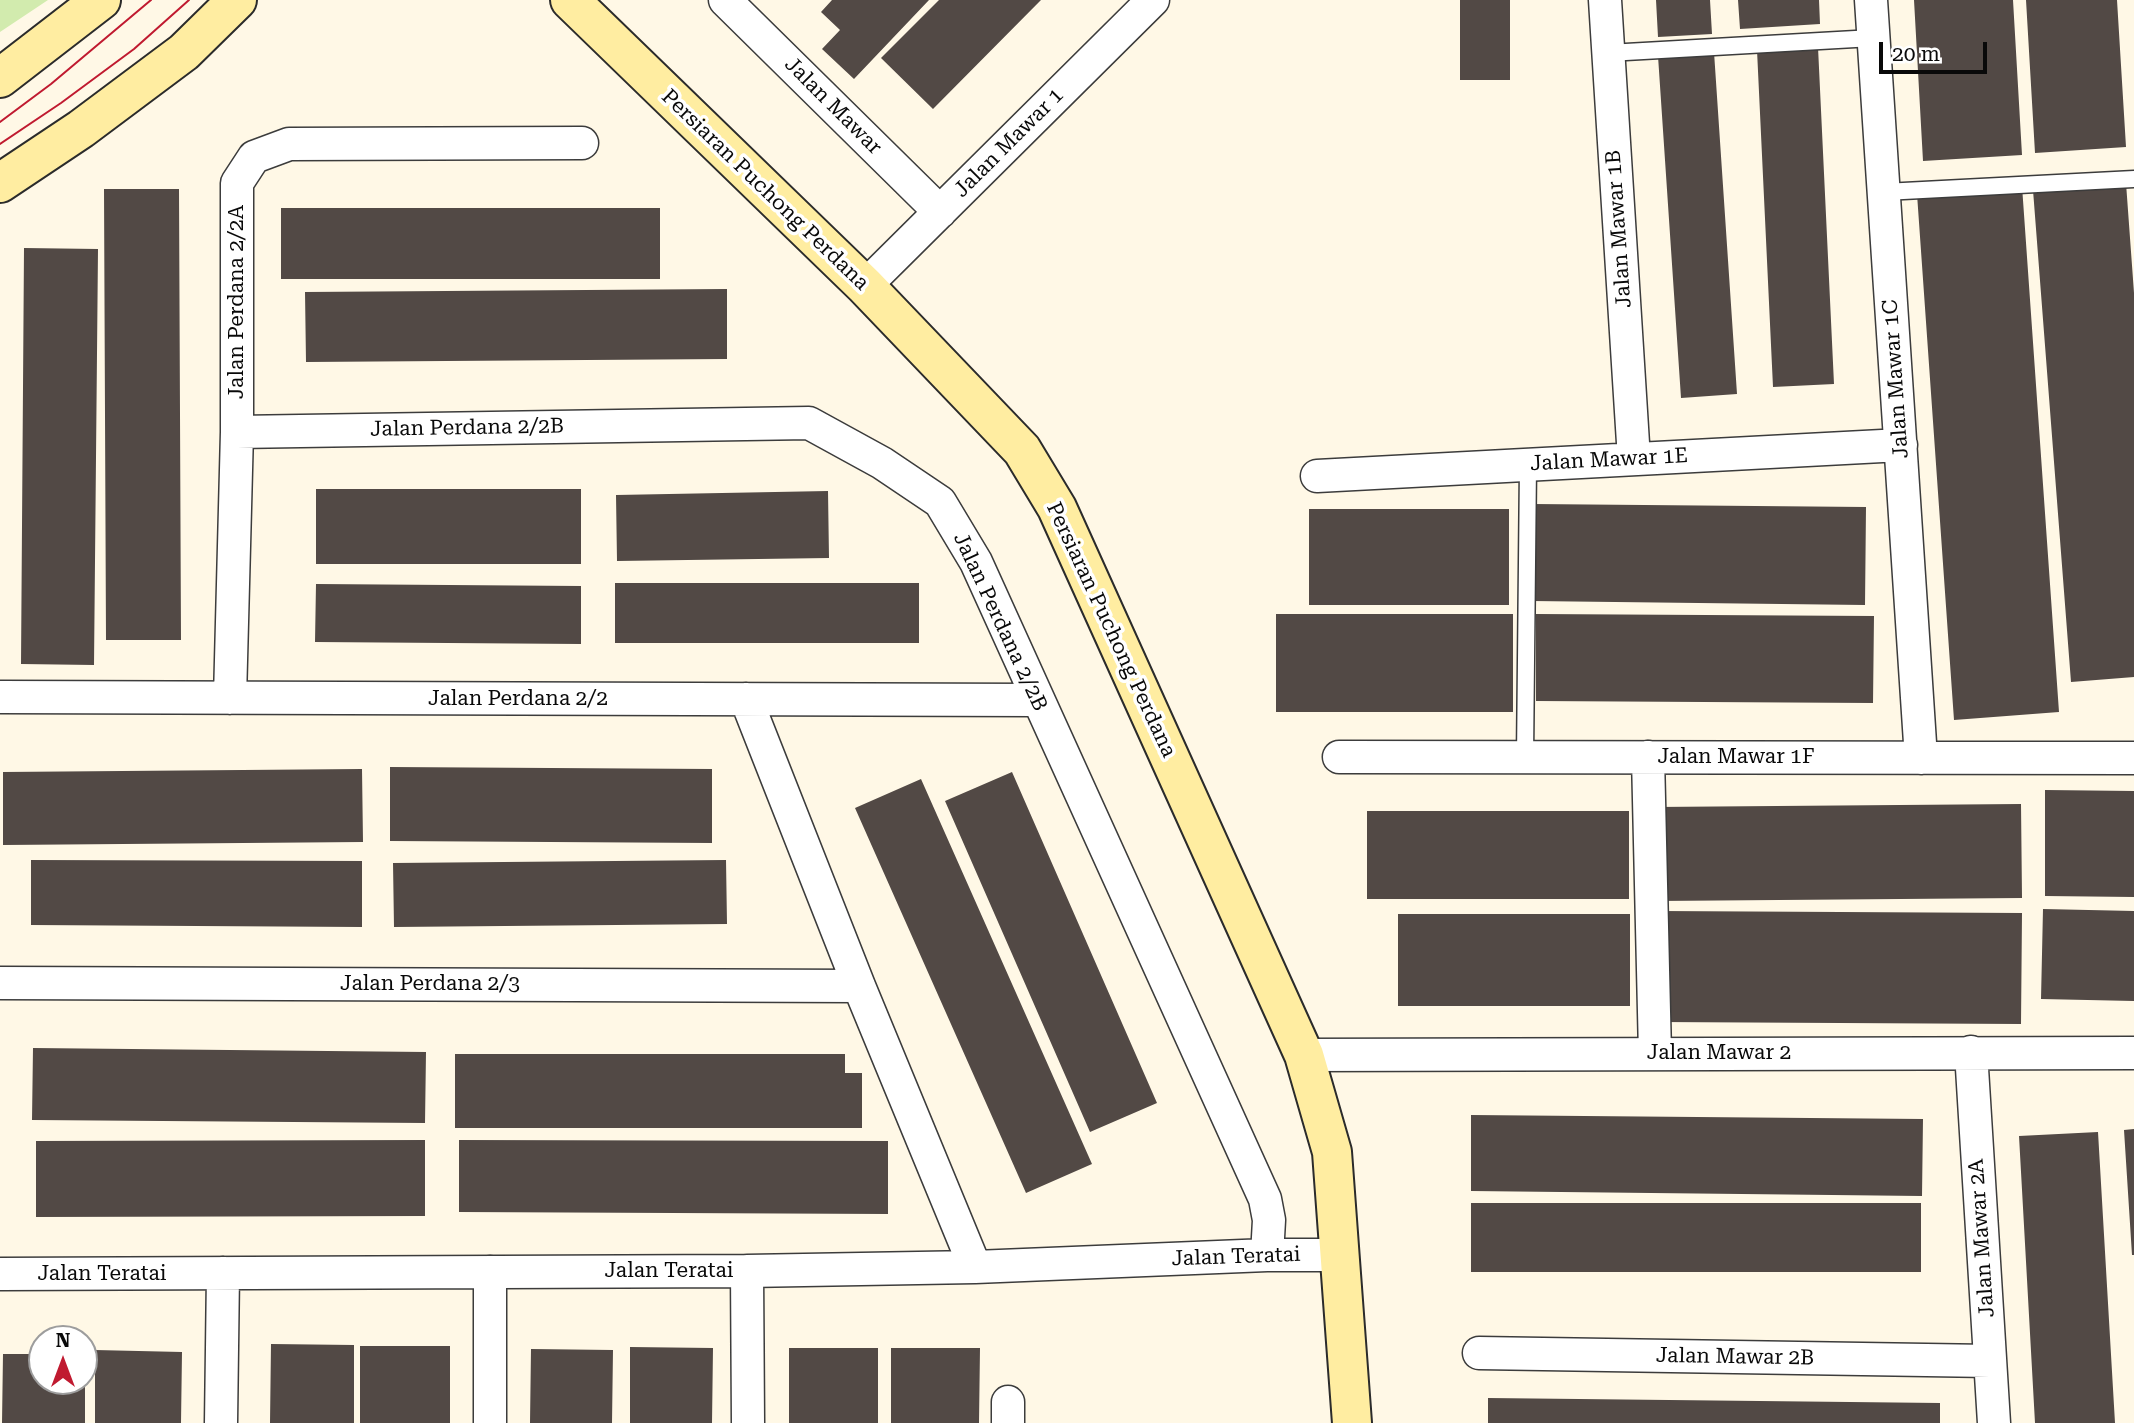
<!DOCTYPE html>
<style>
body{margin:0}
#map{position:relative;width:2134px;height:1423px;overflow:hidden;background:#fff8e6;font-family:"Roboto Serif",serif}
canvas{display:block}
.north{position:absolute;left:28px;top:1325px;width:70px;height:70px;box-sizing:border-box;background:#fff;border:2px solid #9d9d9d;border-radius:50%;rotate:0deg;font-size:19px;font-weight:700;line-height:28px;text-align:center;color:#090909}
.north::after{content:'';display:block;margin:auto;width:24px;height:32px;background:#c01a30;clip-path:polygon(50% 0,100% 100%,50% 72%,0 100%)}
.scale{position:absolute;left:1879px;top:42px;width:108px;height:32px;box-sizing:border-box;border:4px solid #090909;border-top:0;padding-left:9px;font-size:21px;line-height:24px;white-space:nowrap;color:#090909;-webkit-text-stroke:5px #fff;paint-order:stroke}
</style>
<div id="map">
<canvas width="2134" height="1423"></canvas>
<div class="north">N</div>
<div class="scale">20 m</div>
</div>
<script>
const c = document.querySelector('canvas').getContext('2d');
c.lineJoin = 'round';
function fillPath(path, color) { c.fillStyle = color; c.fill(path, 'evenodd'); }
const toPath = rows => new Path2D(rows.map(r => 'M' + r).join(''));
function trace(path, color, width, dash) { c.strokeStyle = color; c.lineWidth = width; c.lineCap = dash ? 'butt' : 'round'; c.setLineDash(dash || []); c.stroke(path); }
function drawText(font, color, halo, rows, align = 'center') {
  c.font = font + ' "Roboto Serif",serif'; c.lineWidth = 7; c.setLineDash([]); c.textBaseline = 'middle'; c.strokeStyle = halo; c.fillStyle = color; for (const [text, x, y, turn = 0] of rows) {
    c.save(); c.translate(x, y); c.rotate((+turn || 0) * Math.PI / 180); c.textAlign = isNaN(turn) ? turn : align; if (halo) c.strokeText(text, 0, 0); c.fillText(text, 0, 0); c.restore();
  }
}
fillPath(toPath([
 [0,0,48,0,0,32]
]), '#d2ebae');
fillPath(toPath([
 [832,0,929,0,854,79,822,49,840,30,821,12],
 [939,0,1041,0,933,109,881,58],
 [1460,0,1510,0,1510,80,1460,80],
 [1656,0,1710,0,1712,34,1658,37],
 [1738,0,1819,0,1820,24,1740,29],
 [1914,0,2013,0,2022,155,1923,161],
 [2026,0,2117,0,2126,147,2035,153],
 [1818,47,1834,384,1773,387,1757,50],
 [1714,52,1737,394,1681,398,1658,56],
 [2126,183,2134,293,2134,677,2071,682,2033,190],
 [2022,186,2059,712,1954,720,1917,194],
 [104,189,179,189,181,640,106,640],
 [281,208,660,208,660,279,281,279],
 [24,248,98,249,94,665,21,664],
 [727,289,727,359,306,362,305,292],
 [316,489,581,489,581,564,316,564],
 [828,491,829,558,617,561,616,495],
 [1533,504,1866,507,1865,605,1532,601],
 [1309,509,1509,509,1509,605,1309,605],
 [615,583,919,583,919,643,615,643],
 [316,584,581,586,581,644,315,642],
 [1276,614,1513,614,1513,712,1276,712],
 [1536,614,1874,616,1873,703,1536,701],
 [390,767,712,769,712,843,390,841],
 [362,769,363,842,3,845,3,772],
 [1012,772,1157,1103,1090,1132,945,801],
 [921,779,1092,1164,1026,1193,855,808],
 [2045,790,2134,791,2134,897,2045,896],
 [2021,804,2022,898,1657,901,1655,807],
 [1367,811,1629,811,1629,899,1367,899],
 [31,860,362,861,362,927,31,925],
 [726,860,727,924,394,927,393,863],
 [2043,909,2134,911,2134,1001,2041,999],
 [1658,911,2022,913,2021,1024,1658,1022],
 [1398,914,1630,914,1630,1006,1398,1006],
 [33,1048,426,1052,425,1123,32,1120],
 [455,1054,845,1054,845,1073,862,1073,862,1128,455,1128],
 [1471,1115,1923,1119,1922,1196,1471,1191],
 [2134,1129,2134,1255,2132,1255,2124,1130],
 [2098,1132,2115,1423,2035,1423,2019,1136],
 [425,1140,425,1216,36,1217,36,1141],
 [459,1140,888,1141,888,1214,459,1212],
 [1471,1203,1921,1203,1921,1272,1471,1272],
 [271,1344,354,1345,354,1423,270,1423],
 [360,1346,450,1346,450,1423,360,1423],
 [630,1347,713,1348,712,1423,630,1423],
 [789,1348,878,1348,878,1423,789,1423],
 [891,1348,980,1348,979,1423,891,1423],
 [531,1349,613,1350,612,1423,530,1423],
 [95,1350,182,1352,181,1423,95,1423],
 [3,1354,42,1354,42,1381,85,1381,85,1423,2,1423],
 [1488,1398,1940,1403,1940,1423,1488,1423]
]), '#524945');
const lane = toPath([
 [1608,53,1873,38],
 [1884,192,2134,179],
 [1525,757,1528,465]
]);
const street = toPath([
 [725,0,940,212],
 [1605,0,1634,459],
 [1871,0,1921,758],
 [865,286,1153,0],
 [237,432,809,423,882,463,940,502,976,562,1265,1199,1269,1220,1267,1255],
 [1317,476,1901,445],
 [0,697,1037,700],
 [230,698,237,432,237,183,254,157,289,144,582,143],
 [746,699,859,986,975,1267],
 [1339,757,2134,758],
 [1648,757,1655,1054],
 [0,983,859,986],
 [1971,1052,1994,1423],
 [1304,1055,2134,1053],
 [747,1271,748,1423],
 [0,1274,747,1271,975,1267,1267,1255,1338,1255],
 [1479,1353,1990,1361],
 [1008,1402,1008,1423],
 [221,1423,223,1273],
 [490,1423,490,1272]
]);
const secondary = toPath([
 [570,0,865,286,1022,450,1057,508,1304,1055,1332,1152,1352,1423],
 [0,78,101,0],
 [0,183,81,129,184,52,237,0]
]);
trace(lane, '#3c3c3c', 19);
trace(street, '#3c3c3c', 35);
trace(secondary, '#2b2b2b', 42);
trace(lane, '#fff', 16);
trace(street, '#fff', 32);
trace(secondary, '#ffeda1', 38);
trace(toPath([
 [0,122,51,84,151,0],
 [0,144,61,103,134,49,189,0]
]), '#c01a30', 2);
drawText('21px', '#090909', '#fff', [
 ["Jalan Mawar",833,106,45],
 ["Jalan Mawar 1",1009,143,-45],
 ["Persiaran Puchong Perdana",765,190,44],
 ["Jalan Mawar 1B",1619,229,-94],
 ["Jalan Perdana 2/2A",237,302,-90],
 ["Jalan Mawar 1C",1896,379,-94],
 ["Jalan Perdana 2/2B",467,428,-1],
 ["Jalan Mawar 1E",1609,460,-3],
 ["Jalan Perdana 2/2B",1000,622,65],
 ["Persiaran Puchong Perdana",1111,630,65],
 ["Jalan Perdana 2/2",518,699],
 ["Jalan Mawar 1F",1736,757],
 ["Jalan Perdana 2/3",430,984],
 ["Jalan Mawar 2",1719,1053],
 ["Jalan Mawar 2A",1982,1238,-94],
 ["Jalan Teratai",1236,1257,-2],
 ["Jalan Teratai",669,1271],
 ["Jalan Teratai",102,1274],
 ["Jalan Mawar 2B",1735,1357,1]
]);
</script>
